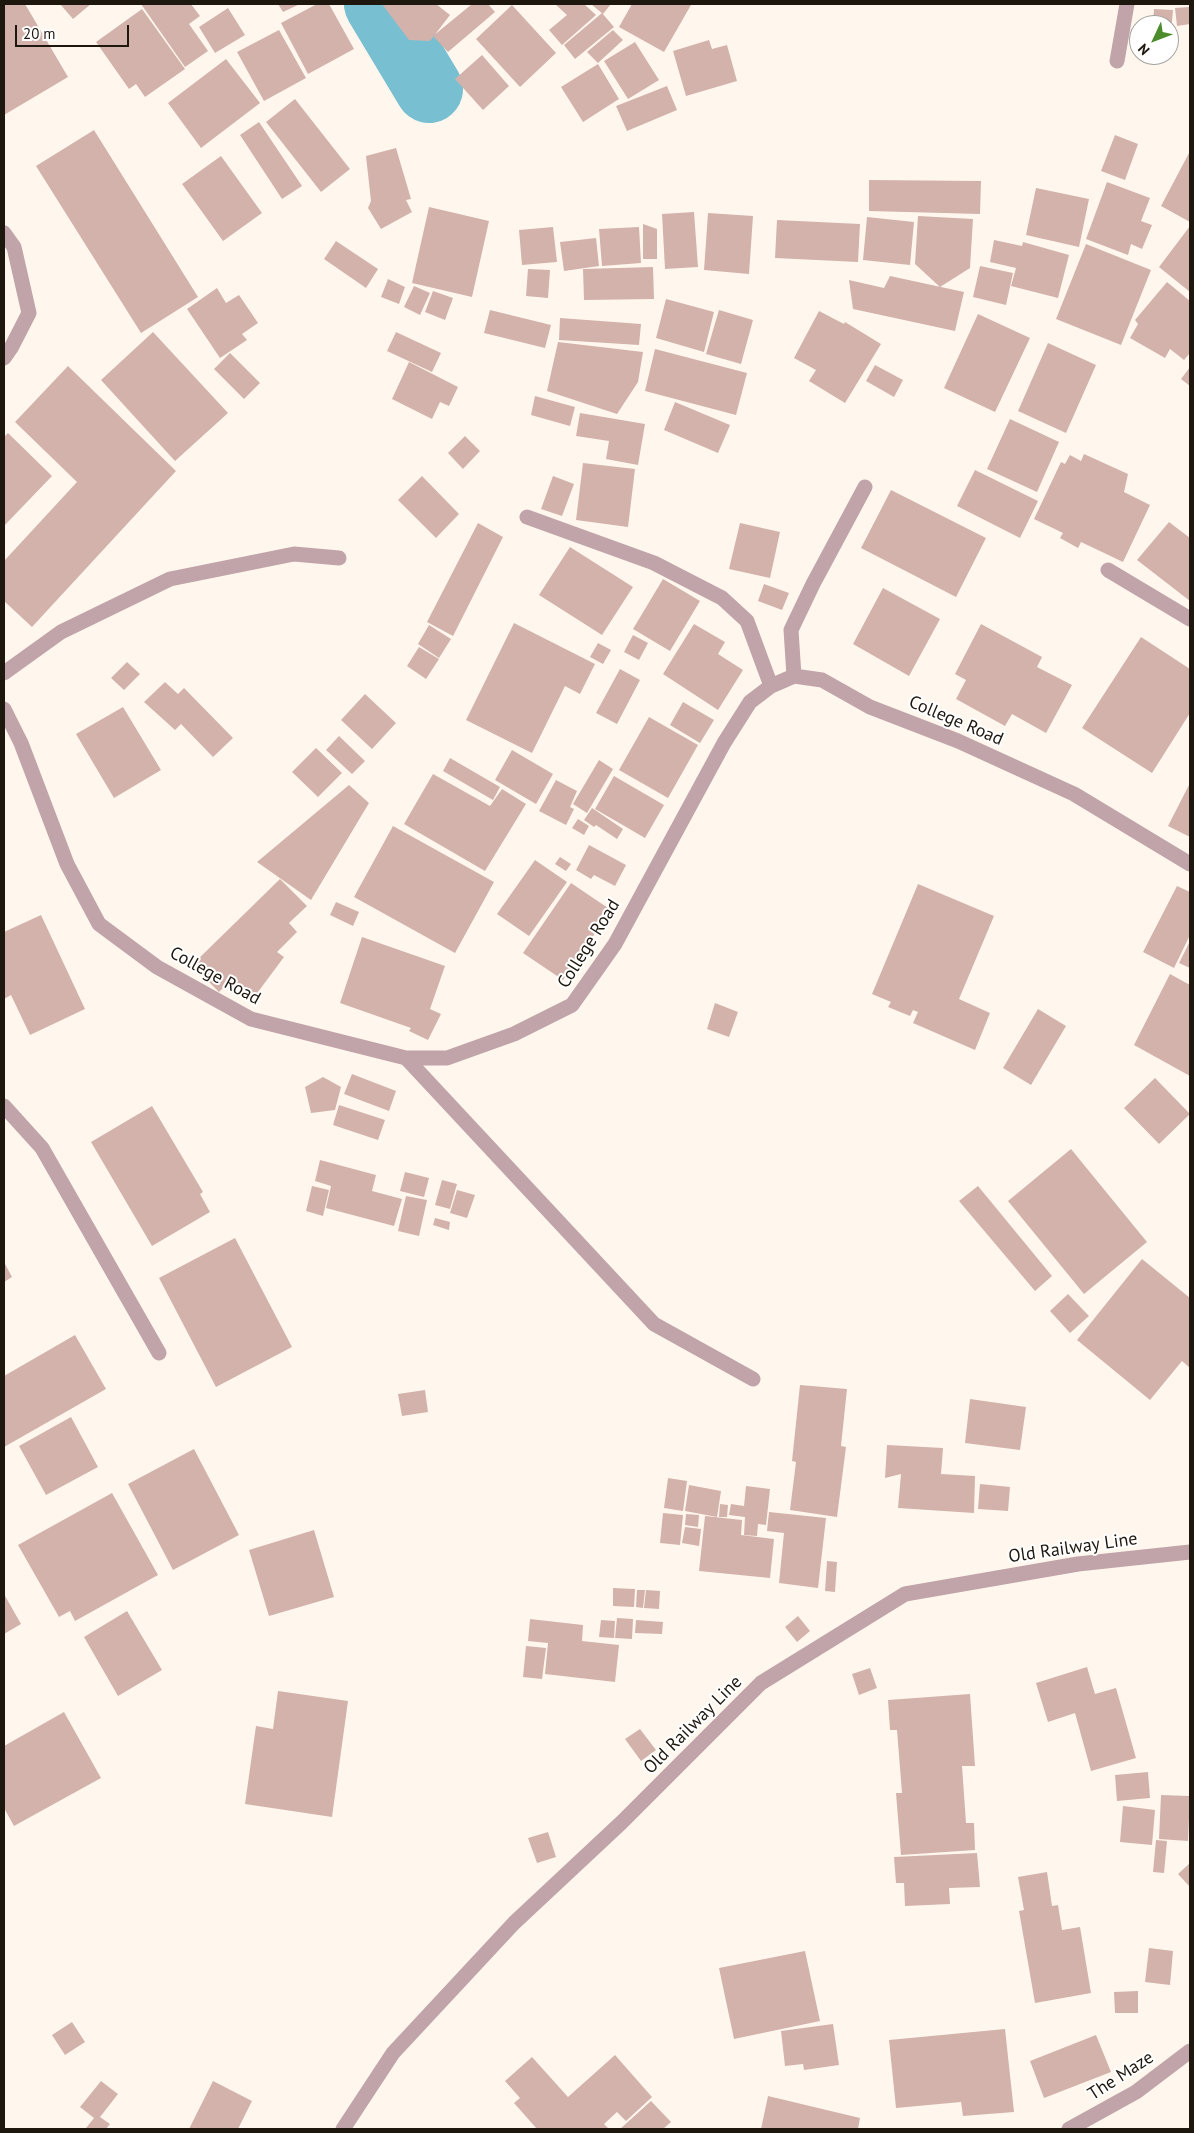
<!DOCTYPE html>
<style>
body{margin:0}
#map{position:relative;width:1194px;height:2133px;overflow:hidden;background:#fff7ed;font-family:"PT Sans",sans-serif}
canvas{display:block}
.frame{position:absolute;inset:0;border:5px solid #1e170e;pointer-events:none}
.north{position:absolute;left:1129px;top:15px;width:50px;height:50px;box-sizing:border-box;background:#fff;border:1px solid #a5a29f;border-radius:50%;rotate:227deg;font-size:14px;font-weight:700;line-height:20px;text-align:center;color:#1e170e}
.north::after{content:'';display:block;margin:auto;width:18px;height:22px;background:#4d8c2d;clip-path:polygon(50% 0,100% 100%,50% 72%,0 100%)}
.scale{position:absolute;left:15px;top:25px;width:114px;height:22px;box-sizing:border-box;border:2px solid #1e170e;border-top:0;padding-left:6px;font-size:15px;line-height:18px;white-space:nowrap;color:#1e170e;-webkit-text-stroke:4px #fff;paint-order:stroke}
</style>
<div id="map">
<canvas width="1194" height="2133"></canvas>
<div class="frame"></div>
<div class="north">N</div>
<div class="scale">20 m</div>
</div>
<script>
const c = document.querySelector('canvas').getContext('2d');
c.lineJoin = 'round';
const toPath = rows => new Path2D(rows.map(r => 'M' + r).join(''));
function trace(path, color, width, dash) { c.strokeStyle = color; c.lineWidth = width; c.lineCap = dash ? 'butt' : 'round'; c.setLineDash(dash || []); c.stroke(path); }
function fillPath(path, color) { c.fillStyle = color; c.fill(path, 'evenodd'); }
function drawText(font, color, halo, rows, align = 'center') {
  c.font = font + ' "PT Sans",sans-serif'; c.lineWidth = 4; c.setLineDash([]); c.textBaseline = 'middle'; c.strokeStyle = halo; c.fillStyle = color; for (const [text, x, y, turn = 0] of rows) {
    c.save(); c.translate(x, y); c.rotate((+turn || 0) * Math.PI / 180); c.textAlign = isNaN(turn) ? turn : align; if (halo) c.strokeText(text, 0, 0); c.fillText(text, 0, 0); c.restore();
  }
}
trace(toPath([
 [378,4,429,89]
]), '#78bfd2', 68);
fillPath(toPath([
 [4,4,25,4,68,77,4,115],
 [60,4,91,4,73,19],
 [141,4,191,4,200,16,189,24,208,51,185,67],
 [278,4,300,4,283,12],
 [317,4,329,4,354,49,308,74,281,23],
 [382,4,436,4,450,15,430,41,409,40],
 [472,4,488,4,495,12,448,52,433,36],
 [555,4,584,4,596,15,562,45,549,30,567,15],
 [591,4,611,4,603,14],
 [632,4,689,4,691,5,664,52,619,27],
 [512,5,556,53,520,87,476,39],
 [1189,7,1190,24,1177,26,1175,8],
 [228,8,245,35,215,53,199,27],
 [142,9,185,69,145,97,136,84,129,89,96,42],
 [1154,9,1173,10,1171,33,1169,33,1169,25,1153,25],
 [602,13,614,27,575,59,564,45],
 [279,30,306,78,264,101,237,52],
 [613,30,623,40,598,63,587,52],
 [709,40,712,49,727,45,737,81,686,96,673,51],
 [635,42,659,80,628,99,604,61],
 [482,55,509,86,483,110,455,79],
 [226,59,260,103,201,148,168,103],
 [598,64,619,99,583,122,561,87],
 [667,86,677,110,627,131,616,106],
 [295,99,350,169,321,192,266,122],
 [259,122,302,186,282,199,240,135],
 [94,130,198,297,141,333,36,166],
 [1115,135,1138,144,1125,180,1101,171],
 [396,148,411,199,406,200,412,212,381,229,368,208,371,201,366,156],
 [1189,153,1190,154,1190,222,1161,206],
 [221,156,262,213,223,241,182,184],
 [869,180,981,181,980,214,869,211],
 [1107,182,1150,198,1141,221,1152,225,1142,249,1131,244,1128,255,1086,239],
 [1036,188,1089,199,1079,247,1026,235],
 [429,207,489,221,472,297,412,283],
 [694,212,698,267,665,269,662,214],
 [708,213,753,216,749,274,704,270],
 [918,216,973,219,970,268,940,287,915,264],
 [867,217,914,222,910,265,863,260],
 [777,220,860,224,858,262,775,258],
 [643,224,657,229,657,259,643,259],
 [1190,226,1190,292,1159,267],
 [553,227,557,262,522,265,519,230],
 [639,227,641,263,602,266,599,229],
 [596,238,599,266,564,271,560,242],
 [994,240,1022,246,1023,242,1069,255,1058,298,1011,286,1016,268,990,262],
 [336,241,378,269,366,288,324,259],
 [1086,244,1151,270,1121,345,1056,319],
 [980,266,1013,273,1006,305,973,297],
 [653,267,654,299,584,300,583,269],
 [528,269,550,270,548,298,526,296],
 [890,276,964,292,955,331,853,309,849,280,884,288],
 [388,279,405,287,399,304,381,297],
 [1167,282,1190,301,1190,353,1184,360,1170,349,1165,358,1130,338,1138,324,1135,320],
 [414,286,430,293,420,315,404,307],
 [217,288,226,303,239,295,258,323,242,334,247,340,220,358,187,309],
 [433,291,453,298,445,320,425,312],
 [666,299,714,312,704,352,656,338],
 [490,310,551,325,545,348,484,333],
 [719,310,753,320,741,364,706,354],
 [819,311,844,324,845,322,881,344,845,403,809,381,816,370,794,358],
 [978,314,1030,338,995,412,944,388],
 [560,318,641,324,639,345,559,340],
 [153,332,228,413,175,461,101,380],
 [396,332,441,353,432,372,387,351],
 [558,342,643,352,638,382,617,414,547,391],
 [1048,343,1096,365,1066,433,1018,411],
 [655,349,747,373,736,415,645,391],
 [230,353,260,383,244,399,214,369],
 [409,362,458,387,449,406,440,402,432,419,392,399],
 [875,365,903,380,894,397,866,381],
 [68,366,176,471,32,627,4,601,4,561,77,482,15,422],
 [1190,367,1190,386,1181,379],
 [535,396,575,407,570,426,531,415],
 [675,402,730,425,718,453,664,430],
 [580,413,645,424,638,465,606,459,609,441,576,436],
 [1010,419,1059,442,1037,492,987,469],
 [8,433,52,476,4,526,4,437],
 [465,436,480,451,463,469,448,453],
 [1084,454,1128,474,1124,492,1150,505,1123,562,1081,542,1078,548,1060,538,1063,533,1034,519,1061,462,1065,464,1070,455,1081,461],
 [583,463,635,469,628,527,576,520],
 [975,470,1038,501,1020,538,957,506],
 [422,476,459,514,436,538,398,500],
 [553,476,574,484,562,516,541,509],
 [891,490,986,538,956,597,861,548],
 [1169,522,1190,538,1190,601,1137,560],
 [478,523,503,537,453,636,427,622],
 [740,523,780,532,770,578,729,569],
 [570,547,633,587,602,635,539,595],
 [663,579,700,601,670,651,633,629],
 [764,584,789,593,782,610,758,601],
 [883,588,940,619,909,676,853,644],
 [514,623,595,664,580,694,565,686,532,753,466,720],
 [694,624,725,642,718,654,743,670,718,710,663,674],
 [981,624,1042,657,1037,667,1072,685,1046,733,1012,714,1005,726,956,699,966,680,955,674],
 [429,625,451,639,439,658,418,644],
 [633,635,648,643,639,660,624,652],
 [1141,637,1190,669,1190,713,1152,773,1082,728],
 [598,643,611,650,603,664,590,657],
 [419,647,439,659,426,679,407,666],
 [127,662,140,674,124,690,111,678],
 [620,669,640,680,617,724,596,713],
 [165,682,178,694,184,688,233,738,213,757,181,724,175,730,144,702],
 [365,694,396,723,372,749,341,720],
 [683,702,714,720,700,743,670,725],
 [123,707,161,770,114,798,76,734],
 [649,717,698,745,668,798,619,770],
 [339,736,365,761,352,774,326,750],
 [316,748,342,773,318,797,292,772],
 [512,750,553,774,536,804,495,780],
 [450,758,500,787,493,800,443,771],
 [599,760,613,769,587,813,573,804],
 [433,774,490,806,502,789,526,804,485,871,404,824],
 [614,776,664,805,645,838,595,809],
 [556,780,577,791,570,807,574,809,566,825,539,811],
 [1190,783,1190,837,1168,826],
 [349,785,369,803,311,900,257,862],
 [592,808,623,829,617,839,596,825,594,827,584,820],
 [578,819,589,826,584,835,572,828],
 [393,826,494,882,455,953,354,897],
 [589,845,626,865,615,886,594,875,591,879,576,870],
 [560,857,571,864,566,871,555,864],
 [535,860,567,882,529,936,497,914],
 [280,879,307,906,289,923,297,932,277,952,284,957,255,996,232,979,219,992,192,965],
 [571,883,611,910,563,980,523,953],
 [918,884,994,916,959,999,990,1013,975,1050,913,1023,918,1012,913,1010,910,1016,888,1007,891,1002,872,994],
 [1177,886,1190,892,1190,935,1174,968,1143,952],
 [336,902,359,912,353,926,330,915],
 [41,915,85,1009,30,1035,11,995,4,999,4,932],
 [362,937,445,966,430,1009,441,1014,428,1040,409,1031,411,1028,340,1003],
 [1190,941,1190,968,1179,963],
 [1170,974,1190,985,1190,1076,1134,1045],
 [715,1003,738,1012,729,1037,707,1029],
 [1038,1009,1066,1026,1031,1085,1003,1068],
 [352,1074,396,1091,389,1111,344,1094],
 [323,1077,341,1087,335,1110,311,1113,305,1087],
 [1155,1078,1190,1114,1159,1144,1124,1108],
 [339,1105,385,1120,378,1140,333,1125],
 [152,1106,203,1192,200,1194,210,1212,152,1246,91,1142],
 [1071,1149,1147,1242,1084,1294,1008,1201],
 [320,1160,376,1175,372,1191,402,1199,394,1226,326,1208,331,1186,315,1181],
 [405,1172,429,1178,424,1197,400,1191],
 [442,1180,457,1184,450,1209,435,1205],
 [312,1186,329,1190,323,1216,306,1211],
 [978,1186,1052,1276,1035,1291,959,1201],
 [457,1190,475,1195,467,1218,450,1213],
 [406,1196,427,1200,419,1236,398,1231],
 [435,1218,450,1222,449,1230,433,1225],
 [235,1238,292,1347,216,1387,159,1278],
 [1142,1259,1190,1298,1190,1368,1182,1361,1150,1400,1077,1340],
 [4,1262,12,1277,4,1282],
 [1068,1294,1089,1316,1070,1333,1050,1311],
 [75,1335,106,1389,4,1447,4,1376],
 [800,1385,847,1389,841,1446,846,1447,837,1517,790,1510,796,1462,792,1461],
 [425,1390,428,1412,402,1416,398,1394],
 [970,1399,1026,1407,1020,1450,965,1443],
 [71,1417,98,1467,46,1495,19,1446],
 [887,1445,943,1448,941,1474,975,1476,974,1513,898,1508,901,1474,885,1478],
 [194,1449,239,1535,173,1570,128,1484],
 [668,1478,687,1481,683,1511,664,1508],
 [980,1484,1010,1487,1008,1511,978,1509],
 [689,1485,721,1491,717,1517,685,1511],
 [746,1486,770,1489,766,1525,758,1524,757,1536,744,1535,745,1517,729,1515,731,1504,744,1506],
 [112,1493,158,1575,75,1621,70,1611,59,1617,18,1545],
 [720,1504,728,1505,727,1517,719,1517],
 [769,1512,826,1518,818,1588,779,1583,784,1533,767,1531],
 [663,1513,683,1515,680,1545,660,1543],
 [686,1514,699,1515,698,1527,685,1525],
 [705,1516,742,1520,741,1535,774,1539,770,1578,699,1571],
 [685,1527,701,1529,699,1546,682,1543],
 [314,1530,334,1597,269,1616,249,1550],
 [827,1561,837,1562,835,1592,825,1591],
 [613,1588,635,1589,634,1607,613,1606],
 [637,1590,645,1590,643,1608,636,1607],
 [646,1590,660,1591,659,1609,644,1608],
 [4,1594,21,1624,4,1634],
 [127,1611,162,1670,118,1696,84,1637],
 [798,1616,810,1631,797,1642,785,1627],
 [617,1618,633,1619,632,1639,615,1638],
 [530,1619,583,1625,582,1641,619,1645,615,1682,545,1674,548,1643,528,1641],
 [601,1620,615,1621,614,1638,599,1637],
 [636,1620,663,1622,662,1634,635,1633],
 [526,1646,546,1648,542,1679,523,1677],
 [1087,1667,1095,1694,1116,1688,1136,1758,1091,1771,1075,1713,1048,1722,1036,1683],
 [870,1668,877,1688,859,1695,852,1674],
 [278,1691,348,1701,332,1817,245,1804,256,1726,273,1729],
 [970,1694,975,1766,962,1766,966,1823,974,1823,975,1850,901,1855,896,1793,902,1793,897,1730,890,1730,888,1700],
 [64,1712,101,1778,14,1826,4,1808,4,1746],
 [640,1729,656,1750,641,1761,625,1739],
 [1148,1772,1150,1798,1117,1801,1115,1775],
 [1161,1795,1190,1796,1188,1841,1159,1839],
 [1123,1806,1155,1810,1152,1845,1120,1842],
 [548,1832,556,1857,537,1863,528,1838],
 [1156,1840,1167,1841,1164,1873,1153,1872],
 [977,1853,980,1887,949,1888,950,1904,905,1906,904,1883,896,1883,894,1857],
 [1190,1863,1190,1887,1178,1874],
 [1047,1872,1052,1906,1058,1905,1062,1930,1080,1927,1091,1993,1035,2003,1019,1911,1024,1910,1018,1877],
 [1149,1948,1173,1951,1170,1985,1145,1982],
 [805,1951,820,2021,734,2039,719,1968],
 [1138,1991,1138,2013,1115,2013,1114,1992],
 [72,2022,85,2042,65,2055,52,2035],
 [833,2024,839,2065,804,2070,803,2064,785,2066,781,2031],
 [1005,2029,1014,2112,963,2116,961,2102,896,2108,889,2040],
 [1096,2035,1111,2072,1044,2098,1030,2061],
 [615,2055,652,2097,626,2121,617,2112,604,2124,609,2129,537,2129,514,2103,520,2098,505,2081,532,2057,568,2097],
 [101,2081,118,2094,100,2117,110,2124,106,2129,88,2129,86,2128,94,2118,80,2107],
 [213,2081,252,2101,238,2129,189,2129],
 [768,2096,860,2118,858,2129,761,2129],
 [651,2101,671,2122,663,2129,620,2129]
]), '#d3b2ab');
trace(toPath([
 [1117,61,1127,4],
 [4,233,14,247,29,313,11,348,4,358],
 [527,517,654,563,722,598,747,621,771,686],
 [1108,570,1190,619],
 [4,673,61,632,170,579,294,554,339,558],
 [794,676,791,630,813,584,865,487],
 [4,709,21,743,67,864,99,924,157,967,251,1019,406,1058,447,1058,514,1034,572,1005,615,944,724,743,750,702,771,686,794,676,822,680,870,707,958,741,1074,794,1190,864],
 [406,1058,654,1324,753,1379],
 [4,1106,42,1148,159,1353],
 [343,2129,393,2053,514,1923,622,1822,761,1683,905,1594,1078,1564,1190,1552],
 [1069,2129,1136,2092,1190,2051]
]), '#c1a4a9', 15);
drawText('18px', '#1e170e', '#fff', [
 ["College Road",956,721,23],
 ["College Road",589,944,-58],
 ["College Road",215,976,29],
 ["Old Railway Line",1073,1548,-8],
 ["Old Railway Line",693,1725,-45],
 ["The Maze",1121,2076,-33]
]);
</script>
